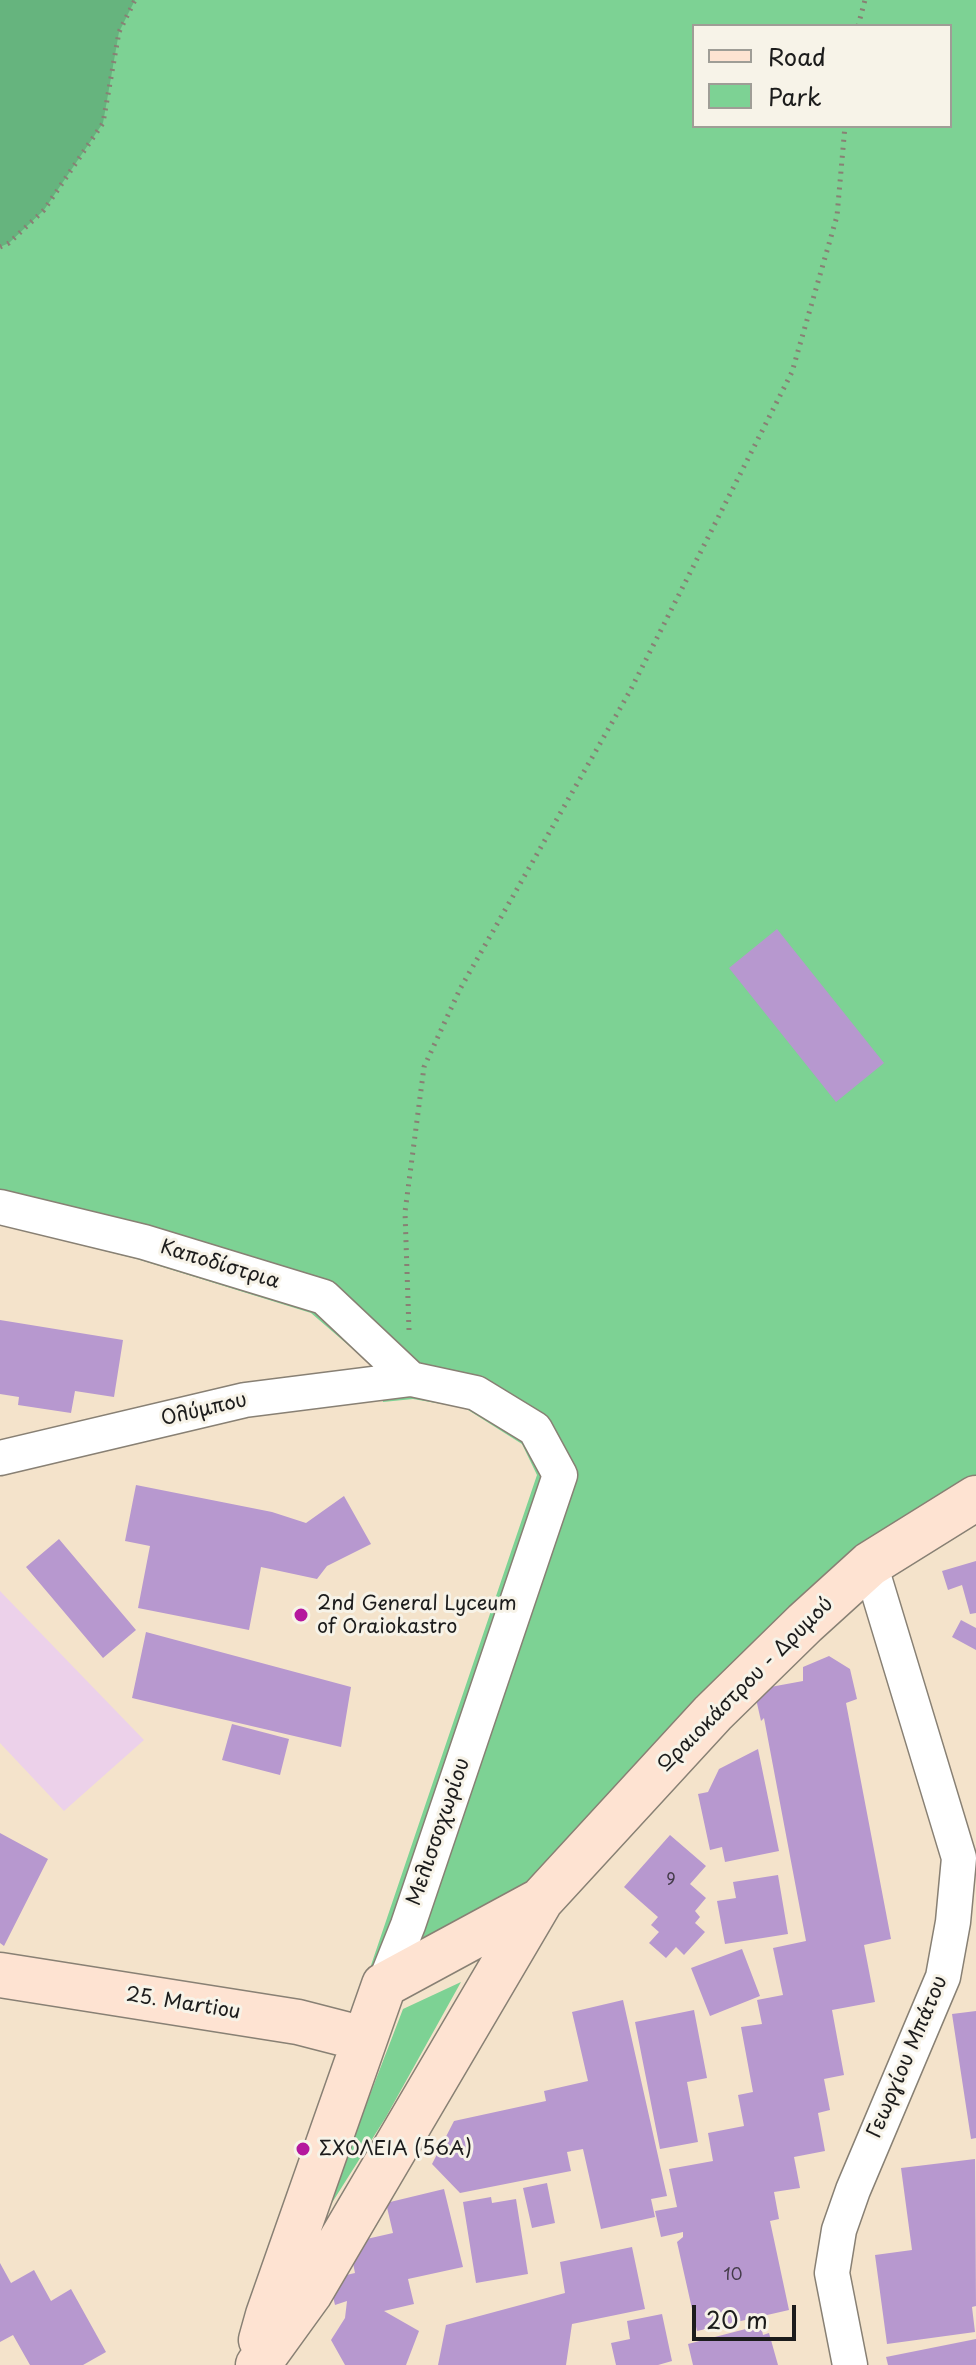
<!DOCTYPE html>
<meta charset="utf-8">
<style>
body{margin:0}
#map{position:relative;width:976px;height:2365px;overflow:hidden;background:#f4e3cb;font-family:"Playpen Sans",sans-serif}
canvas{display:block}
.legend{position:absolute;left:692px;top:24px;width:260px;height:104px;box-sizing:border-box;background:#f7f3e8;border:2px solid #9f9d96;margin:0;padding:10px 14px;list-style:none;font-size:24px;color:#1c1c1c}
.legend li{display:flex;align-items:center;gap:16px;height:40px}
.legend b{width:40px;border:2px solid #9f9d96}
.scale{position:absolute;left:692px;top:2305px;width:104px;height:36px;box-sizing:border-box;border:4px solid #1c1c1c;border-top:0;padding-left:10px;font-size:24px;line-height:28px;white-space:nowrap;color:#1c1c1c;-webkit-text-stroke:6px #f7f3e8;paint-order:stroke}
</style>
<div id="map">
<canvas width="976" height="2365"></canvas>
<ul class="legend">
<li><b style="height:10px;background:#fee3d2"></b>Road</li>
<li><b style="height:22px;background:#7dd294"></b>Park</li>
</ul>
<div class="scale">20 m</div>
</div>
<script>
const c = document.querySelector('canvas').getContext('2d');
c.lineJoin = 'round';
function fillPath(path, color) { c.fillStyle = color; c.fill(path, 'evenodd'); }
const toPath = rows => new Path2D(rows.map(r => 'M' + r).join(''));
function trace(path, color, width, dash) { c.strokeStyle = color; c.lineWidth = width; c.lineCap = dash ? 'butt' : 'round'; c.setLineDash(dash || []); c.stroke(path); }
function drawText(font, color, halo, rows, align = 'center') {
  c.font = font + ' "Playpen Sans",sans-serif'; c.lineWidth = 6; c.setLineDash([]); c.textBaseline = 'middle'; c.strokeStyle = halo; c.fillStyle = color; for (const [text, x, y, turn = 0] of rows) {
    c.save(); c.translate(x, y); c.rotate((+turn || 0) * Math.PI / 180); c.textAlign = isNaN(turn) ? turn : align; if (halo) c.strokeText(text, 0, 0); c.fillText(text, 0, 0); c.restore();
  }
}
fillPath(toPath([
 [0,1591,144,1740,64,1811,0,1743]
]), '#ecd1ea');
fillPath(toPath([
 [0,0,976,0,976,1498,870,1564,541,1900,365,1983,537,1475,522,1444,465,1408,413,1399,383,1402,376,1369,311,1313,137,1259,0,1225],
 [694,26,950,26,950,126,694,126],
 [461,1982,386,2117,323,2217,403,2009]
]), '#7dd294');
fillPath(toPath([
 [0,0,135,0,119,32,103,123,44,210,9,243,0,247]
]), '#66b47e');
fillPath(toPath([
 [777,929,884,1063,836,1102,729,968],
 [0,1320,123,1340,114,1397,75,1391,71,1413,18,1405,19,1397,0,1394],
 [136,1485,272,1512,306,1523,344,1496,371,1544,327,1566,317,1579,261,1567,249,1630,138,1608,150,1546,125,1541],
 [59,1539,136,1630,103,1658,26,1567],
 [976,1561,976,1613,970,1614,962,1585,948,1590,942,1571],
 [961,1620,976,1628,976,1650,952,1637],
 [146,1632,351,1687,341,1747,132,1698],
 [829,1656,850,1669,857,1699,846,1703,891,1939,864,1945,875,2002,832,2010,844,2075,824,2079,830,2110,818,2113,825,2151,794,2157,800,2188,774,2192,779,2219,770,2221,789,2310,697,2331,677,2242,683,2237,683,2232,661,2237,655,2211,677,2207,669,2169,713,2161,708,2133,744,2126,738,2095,753,2092,741,2027,762,2024,757,2000,783,1995,773,1948,806,1941,764,1718,761,1721,754,1690,803,1681,803,1667],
 [232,1724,289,1739,280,1775,222,1760],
 [758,1749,779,1851,725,1862,722,1847,710,1850,698,1794,708,1792,719,1769],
 [0,1833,48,1859,4,1946,0,1943],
 [670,1835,706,1866,690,1884,706,1898,695,1911,700,1917,695,1923,705,1932,684,1955,676,1947,666,1958,649,1943,659,1932,651,1925,658,1917,624,1887],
 [778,1875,788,1934,725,1944,717,1901,736,1898,733,1882],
 [742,1949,760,1996,710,2016,691,1968],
 [623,2000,667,2196,651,2199,655,2217,601,2229,583,2149,567,2152,571,2171,460,2193,432,2164,454,2121,546,2101,544,2091,588,2081,572,2012],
 [694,2010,707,2078,687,2082,698,2142,660,2149,635,2022],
 [976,2011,976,2138,971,2139,952,2014],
 [975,2159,976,2306,972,2307,975,2332,887,2344,875,2255,912,2250,901,2168],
 [547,2183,555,2223,532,2228,523,2188],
 [444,2189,463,2267,408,2279,414,2304,384,2311,419,2331,406,2365,345,2365,331,2340,345,2318,347,2301,335,2305,329,2279,355,2273,349,2243,393,2233,386,2203],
 [491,2197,492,2203,516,2199,528,2274,476,2283,463,2202],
 [632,2247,645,2309,572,2324,566,2365,438,2365,446,2325,565,2293,560,2262],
 [0,2263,11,2283,34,2270,51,2301,71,2289,106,2352,83,2365,30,2365,13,2335,0,2342],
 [662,2314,672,2361,658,2365,616,2365,611,2343,630,2339,627,2321],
 [761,2325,763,2335,769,2333,778,2365,693,2365,688,2344],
 [976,2339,976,2365,888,2365,886,2357]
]), '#b798cf');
const street = toPath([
 [0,1207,144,1242,324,1297,411,1379],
 [0,1458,245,1400,411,1379,476,1393,535,1429,560,1475,408,1925,384,1985],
 [850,2365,832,2273,839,2230,853,2190,943,1977,953,1922,959,1858,870,1564]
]);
const secondary = toPath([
 [0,1975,298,2022,364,2039],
 [261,2340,268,2315,384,1985,541,1900],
 [258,2365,310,2293,541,1900,713,1713,805,1623,870,1564,976,1498]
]);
trace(street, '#888074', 37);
trace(secondary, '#888074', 47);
trace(toPath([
 [858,26,865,0],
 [0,247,9,243,44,210,103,123,119,32,135,0],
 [409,1330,405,1212,424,1067,460,989,630,691,792,372,837,216,845,126]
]), '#888074', 5, [2, 6]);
trace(street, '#fff', 34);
trace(secondary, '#fee3d2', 44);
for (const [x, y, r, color] of [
 [301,1615,8,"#b5179e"],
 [303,2149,8,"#b5179e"]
]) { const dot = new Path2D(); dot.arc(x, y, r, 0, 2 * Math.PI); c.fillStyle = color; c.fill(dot); trace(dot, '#f7f3e8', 3); }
drawText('16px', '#433b49', null, [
 ["9",671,1881],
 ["10",733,2276]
]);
drawText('20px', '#1c1c1c', '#f7f3e8', [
 ["Καποδίστρια",220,1265,17],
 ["Ολύμπου",204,1410,-13],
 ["Ωραιοκάστρου - Δρυμού",746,1685,-45],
 ["Μελισσοχωρίου",439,1832,-71],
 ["25. Martiou",183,2004,9],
 ["Γεωργίου Μπάτου",908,2057,-67]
]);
drawText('20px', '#1c1c1c', '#f7f3e8', [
 ["2nd General Lyceum",317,1604],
 ["of Oraiokastro",317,1627],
 ["ΣΧΟΛΕΙΑ (56Α)",319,2149]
], 'left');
</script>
